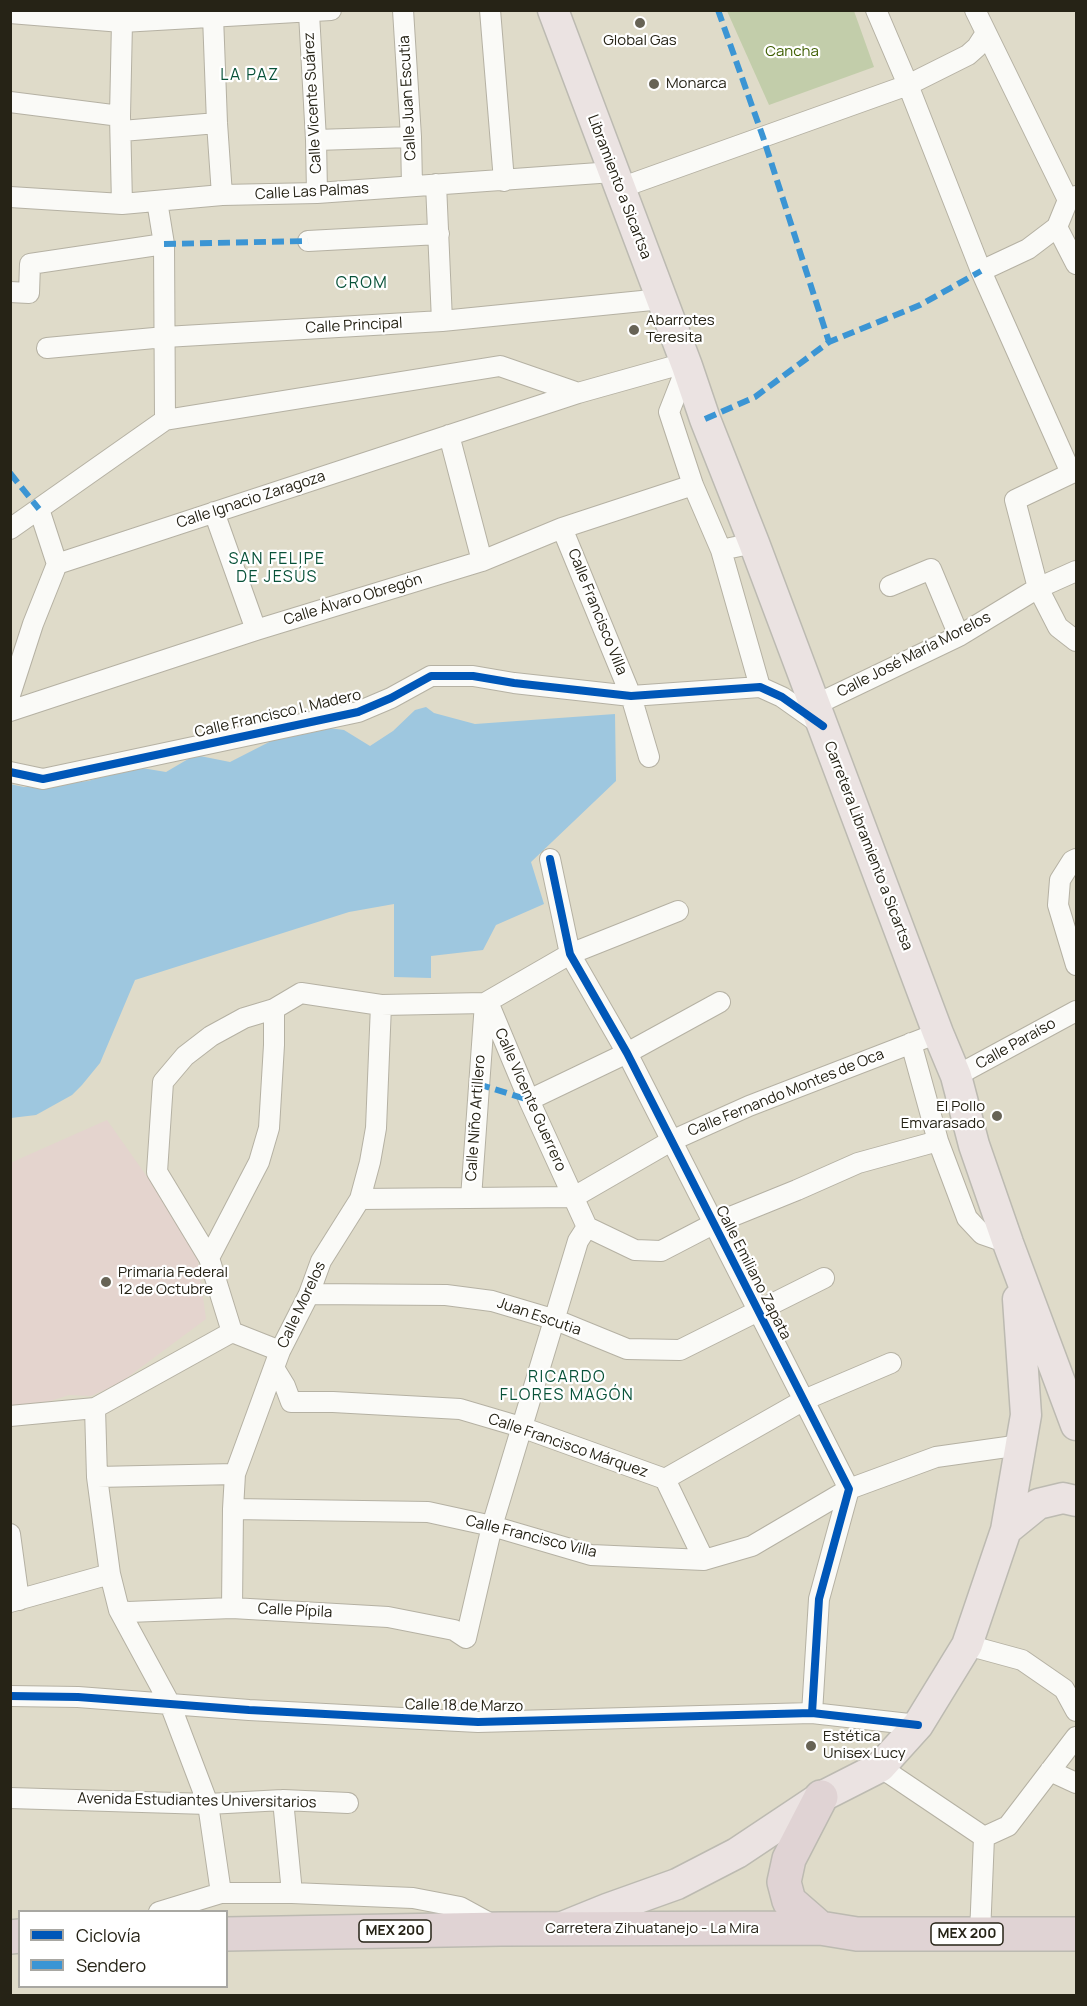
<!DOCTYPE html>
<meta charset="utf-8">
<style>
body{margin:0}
#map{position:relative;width:1087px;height:2006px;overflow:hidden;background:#dfdbc9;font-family:Manrope,sans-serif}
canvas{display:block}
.frame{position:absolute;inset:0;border:12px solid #262316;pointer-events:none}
.legend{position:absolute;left:18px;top:1910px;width:210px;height:78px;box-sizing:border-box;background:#fff;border:2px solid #a8a7a2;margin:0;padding:8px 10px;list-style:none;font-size:18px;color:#262316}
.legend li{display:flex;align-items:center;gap:12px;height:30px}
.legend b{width:30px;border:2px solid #a8a7a2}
</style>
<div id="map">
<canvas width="1087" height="2006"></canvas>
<div class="frame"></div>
<ul class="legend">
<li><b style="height:8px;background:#0057b8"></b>Ciclovía</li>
<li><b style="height:8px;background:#3b95d4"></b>Sendero</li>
</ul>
</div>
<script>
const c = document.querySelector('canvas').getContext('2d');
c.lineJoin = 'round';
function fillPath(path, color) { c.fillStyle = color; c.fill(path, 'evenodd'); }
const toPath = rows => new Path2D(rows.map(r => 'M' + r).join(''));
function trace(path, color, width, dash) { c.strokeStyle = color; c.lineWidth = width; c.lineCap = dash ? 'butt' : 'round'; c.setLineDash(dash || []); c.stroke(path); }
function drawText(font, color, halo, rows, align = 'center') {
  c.font = font + ' Manrope,sans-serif'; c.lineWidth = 4.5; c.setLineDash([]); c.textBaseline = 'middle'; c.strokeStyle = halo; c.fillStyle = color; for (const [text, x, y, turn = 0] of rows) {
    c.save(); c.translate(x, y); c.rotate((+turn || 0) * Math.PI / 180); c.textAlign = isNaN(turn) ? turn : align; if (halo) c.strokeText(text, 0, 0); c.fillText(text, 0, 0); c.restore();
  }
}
fillPath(toPath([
 [107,1120,196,1246,206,1319,120,1383,91,1396,69,1395,14,1413,10,1401,10,1163]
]), '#e4d4ce');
fillPath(toPath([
 [727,11,854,11,874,67,769,105]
]), '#c2cdaa');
fillPath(toPath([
 [426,707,434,713,475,724,615,714,616,781,531,862,544,904,496,925,483,950,431,956,431,978,394,977,394,904,349,912,135,980,100,1063,82,1085,72,1095,36,1115,11,1118,10,784,24,787,88,781,136,767,166,772,195,755,230,762,277,738,313,726,344,730,370,746,393,731,415,710]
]), '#9ec7df');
const street = toPath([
 [403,10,411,137,412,186],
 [490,10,504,181],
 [876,10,908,85,981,271,1071,473],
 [975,10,1068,200],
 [10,13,122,22,331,10],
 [309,13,316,140,317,193],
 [213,16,217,123,222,195],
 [122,22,120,116,122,204],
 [10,102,120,116],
 [122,131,217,123],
 [316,140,411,137],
 [436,184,442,321],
 [620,188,908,85,968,55,977,47,986,33],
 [10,197,122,204,222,195,317,193,613,172],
 [157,201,164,244,165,420],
 [1057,227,1076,264],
 [308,241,439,234],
 [981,271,1028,249,1057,227,1068,200,1076,196],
 [10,292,29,293,30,264,164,244],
 [47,348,165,337,442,321,662,299],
 [687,366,669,412,693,485,721,550,754,543],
 [449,435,482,561],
 [1076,471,1015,500,1038,588,1058,627,1076,641],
 [39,509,57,564],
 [214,512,256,630],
 [562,528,631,696,649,757],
 [10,529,165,420,500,366,578,393],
 [721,550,760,687],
 [890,586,931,569,959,636],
 [10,695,33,624,57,564,578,393,685,363],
 [815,705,959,636,1038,588,1076,571],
 [10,711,256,630,482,561,562,528,693,485],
 [10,772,43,779,358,712,391,698,431,676,473,676,514,683,631,696,760,687,782,697,823,726],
 [550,859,570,954,627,1053,849,1489,819,1599,812,1713],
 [1076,859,1072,861,1060,880,1058,905,1076,965],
 [488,1002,529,1100,587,1227,635,1250,661,1251,713,1224,797,1190,858,1163,938,1141],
 [911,1043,938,1141,967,1218,982,1234,1008,1243],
 [956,1076,1076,1011],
 [529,1100,627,1053,720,1002],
 [471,1198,485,1003],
 [360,1199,574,1197,671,1141,749,1106,938,1033],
 [209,1258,259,1162,269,1128,274,1045,274,1009],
 [309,1294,446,1295,492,1301,556,1320,627,1349,680,1350,824,1278],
 [232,1332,209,1258,157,1172,163,1082,185,1056,211,1036,244,1018,274,1009,301,993,381,1005,485,1003,570,954,678,911],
 [232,1332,280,1351],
 [274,1368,285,1386,291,1402,333,1402,460,1409,521,1427,665,1479,804,1400,891,1363],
 [10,1416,95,1408],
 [97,1477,235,1474],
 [665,1479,704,1560],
 [233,1509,428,1512,492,1526,591,1555,704,1560,752,1546,849,1489,936,1457,1021,1445],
 [10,1534,19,1600],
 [10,1602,110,1574],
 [232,1608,233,1509,235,1474,280,1351,309,1294,321,1261,360,1199,370,1162,376,1128,381,1005],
 [119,1610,128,1612,232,1608,388,1617,454,1630,466,1638,492,1526,578,1241,587,1227],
 [967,1645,1022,1660,1064,1689,1076,1711],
 [10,1696,78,1697,249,1710,478,1722,812,1713,918,1725],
 [880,1767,984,1837],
 [1050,1771,1076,1783],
 [10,1798,208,1804,283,1800,348,1803],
 [283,1800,292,1893],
 [221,1893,208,1804,170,1704,119,1610,110,1574,97,1477,95,1408,232,1332],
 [159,1912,221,1893,292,1893,413,1898,460,1907,493,1925],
 [980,1934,984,1837,1008,1826,1076,1737]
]);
const primary = toPath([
 [553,10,687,366,705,419,754,543,938,1033,956,1076,974,1145,1008,1243,1076,1425],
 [1006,1530,1038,1504,1063,1498,1076,1501],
 [560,1928,607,1909,677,1884,737,1853,821,1797,880,1767,918,1725,967,1645,1006,1530,1026,1415,1018,1299]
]);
const highway = toPath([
 [820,1928,789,1901,784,1882,789,1859,821,1797],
 [226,1934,501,1929,820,1928,857,1934,1076,1934],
 [10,1937,20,1936]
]);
trace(street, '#b5b1a3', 22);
trace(primary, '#bcbab1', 33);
trace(highway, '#bcbab1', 36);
trace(street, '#fafaf7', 20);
trace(primary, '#ebe3e2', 30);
trace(highway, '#e0d3d4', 33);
trace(toPath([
 [718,10,763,137,829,342],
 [164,244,308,241],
 [705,419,755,397,829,342,920,305,981,271],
 [10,473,39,509],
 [478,1084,529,1100]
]), '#3b95d4', 6, [12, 6]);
trace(toPath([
 [10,772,43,779,358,712,391,698,431,676,473,676,514,683,631,696,760,687,782,697,823,726],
 [550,859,570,954,627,1053,849,1489,819,1599,812,1713],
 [10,1696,78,1697,249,1710,478,1722,812,1713,918,1725]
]), '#0057b8', 8);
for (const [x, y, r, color] of [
 [640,23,6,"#676355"],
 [654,84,6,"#676355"],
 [634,330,6,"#676355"],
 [997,1116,6,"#676355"],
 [106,1282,6,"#676355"],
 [811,1746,6,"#676355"]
]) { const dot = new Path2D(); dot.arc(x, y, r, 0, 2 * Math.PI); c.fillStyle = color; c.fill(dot); trace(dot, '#fff', 2); }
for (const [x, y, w] of [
 [395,1931,72],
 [967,1934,72]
]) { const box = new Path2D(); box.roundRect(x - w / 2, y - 11, w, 22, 4.5); c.fillStyle = '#fff'; c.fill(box); trace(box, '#262316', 1.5); }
drawText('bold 14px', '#262316', null, [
 ["MEX 200",395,1931],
 ["MEX 200",967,1934]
]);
drawText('15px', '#262316', '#fff', [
 ["Global Gas",640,41,"center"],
 ["Monarca",666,84],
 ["Abarrotes",646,321],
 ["Teresita",646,338],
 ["El Pollo",985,1107,"right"],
 ["Emvarasado",985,1124,"right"],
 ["Primaria Federal",118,1273],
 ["12 de Octubre",118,1290],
 ["Estética",823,1737],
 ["Unisex Lucy",823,1754]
], 'left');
drawText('15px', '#3e5e01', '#fff', [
 ["Cancha",792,52]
]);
drawText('15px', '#262316', '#fff', [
 ["Calle Juan Escutia",408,98,-93],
 ["Calle Vicente Suárez",313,103,-93],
 ["Libramiento a Sicartsa",619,187,69],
 ["Calle Las Palmas",312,192,-3],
 ["Calle Principal",354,326,-3],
 ["Calle Ignacio Zaragoza",251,500,-18],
 ["Calle Álvaro Obregón",353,600,-17],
 ["Calle Francisco Villa",597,612,68],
 ["Calle José María Morelos",914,655,-27],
 ["Calle Francisco I. Madero",278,714,-13],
 ["Carretera Libramiento a Sicartsa",868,846,69],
 ["Calle Paraíso",1016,1044,-29],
 ["Calle Fernando Montes de Oca",786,1093,-22],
 ["Calle Vicente Guerrero",530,1100,66],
 ["Calle Niño Artillero",476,1118,-86],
 ["Calle Emiliano Zapata",753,1273,63],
 ["Calle Morelos",302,1305,-65],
 ["Juan Escutia",539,1317,19],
 ["Calle Francisco Márquez",568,1446,19],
 ["Calle Francisco Villa",531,1537,14],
 ["Calle Pípila",295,1611,3],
 ["Calle 18 de Marzo",464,1706,1],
 ["Avenida Estudiantes Universitarios",197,1801,1],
 ["Carretera Zihuatanejo - La Mira",652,1929]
]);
c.letterSpacing = '1.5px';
drawText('16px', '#085239', '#fff', [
 ["LA PAZ",250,76],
 ["CROM",362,284],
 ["SAN FELIPE",277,560],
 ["DE JESÚS",277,578],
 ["RICARDO",567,1378],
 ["FLORES MAGÓN",567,1396]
]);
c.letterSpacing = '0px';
</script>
